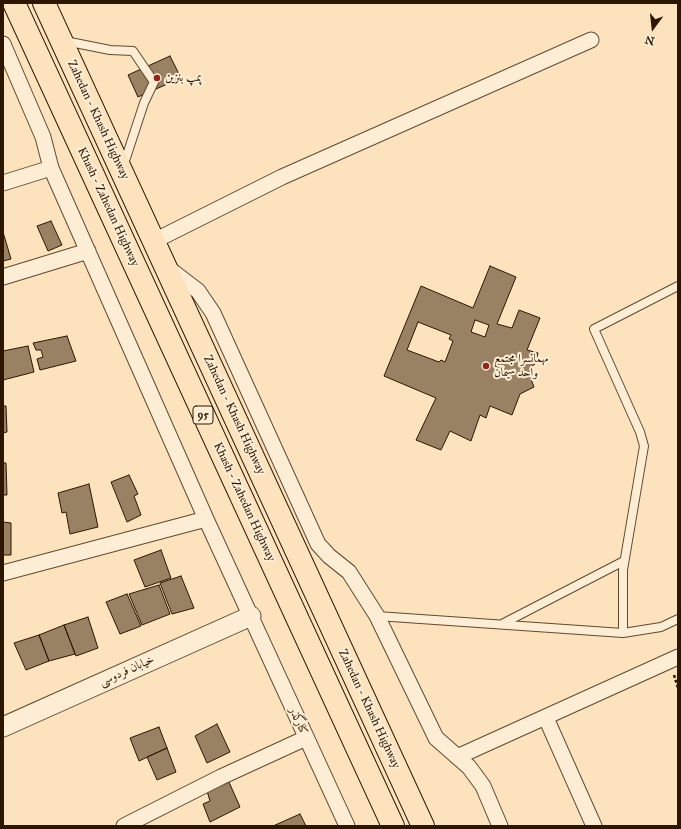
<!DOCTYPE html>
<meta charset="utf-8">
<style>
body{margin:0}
#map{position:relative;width:681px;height:829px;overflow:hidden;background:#fce3be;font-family:"IM FELL Great Primer",serif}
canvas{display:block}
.frame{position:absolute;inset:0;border:4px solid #2d1600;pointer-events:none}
.north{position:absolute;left:633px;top:8px;width:40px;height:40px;-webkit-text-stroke:3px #fdedd5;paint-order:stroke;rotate:195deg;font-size:11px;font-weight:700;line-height:16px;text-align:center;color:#2d1600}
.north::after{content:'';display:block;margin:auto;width:14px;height:18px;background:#2d1600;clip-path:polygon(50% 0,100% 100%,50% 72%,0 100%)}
</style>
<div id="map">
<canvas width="681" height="829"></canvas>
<div class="frame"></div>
<div class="north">N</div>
</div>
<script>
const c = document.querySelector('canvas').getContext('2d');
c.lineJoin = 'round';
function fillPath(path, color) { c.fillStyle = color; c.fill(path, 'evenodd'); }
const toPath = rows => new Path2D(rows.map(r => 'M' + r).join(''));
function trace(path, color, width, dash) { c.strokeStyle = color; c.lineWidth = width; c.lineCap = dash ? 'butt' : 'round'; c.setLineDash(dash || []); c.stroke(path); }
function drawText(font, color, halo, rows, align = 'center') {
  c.font = font + ' "IM FELL Great Primer",Amiri,serif'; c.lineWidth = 4; c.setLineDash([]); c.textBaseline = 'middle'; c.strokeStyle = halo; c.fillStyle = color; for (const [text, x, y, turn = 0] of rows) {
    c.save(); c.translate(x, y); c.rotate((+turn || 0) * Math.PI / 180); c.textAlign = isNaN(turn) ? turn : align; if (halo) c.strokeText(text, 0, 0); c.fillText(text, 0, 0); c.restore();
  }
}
const building = toPath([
 [170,56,181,78,138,97,128,75,170,56],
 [51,221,62,245,48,251,37,226,51,221],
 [3,232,11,259,3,261,3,232],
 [490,266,516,277,497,324,512,328,519,310,540,318,527,350,538,353,535,364,532,366,529,374,534,387,520,394,512,415,490,406,486,418,480,415,471,441,450,431,441,450,416,440,436,398,384,376,421,286,473,308,490,266],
 [475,320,489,325,485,337,471,332,475,320],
 [418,322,451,335,449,339,453,341,445,362,441,360,439,362,407,350,418,322],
 [67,336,76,361,40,370,37,359,43,357,41,350,36,350,33,343,67,336],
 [28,346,34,372,3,380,3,351,28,346],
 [3,406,6,406,7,432,3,433,3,406],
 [3,463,6,463,7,495,3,495,3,463],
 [129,475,138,494,134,496,141,515,127,522,111,482,129,475],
 [89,484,98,527,70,534,66,512,62,513,58,493,89,484],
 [3,522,11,523,11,555,3,555,3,522],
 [161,550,171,578,145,587,134,560,161,550],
 [181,576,194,608,172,614,160,583,181,576],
 [159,585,170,614,142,625,129,594,159,585],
 [127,594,141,626,120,634,106,602,127,594],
 [88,617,98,648,76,656,64,625,88,617],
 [64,625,75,654,49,661,39,635,64,625],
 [39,635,49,661,26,670,14,643,39,635],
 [217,724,230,752,207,763,195,736,217,724],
 [159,727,167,748,139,761,130,738,159,727],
 [167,748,176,772,157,780,147,757,167,748],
 [229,782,240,807,210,822,203,804,210,801,207,791,229,782],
 [300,814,306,826,273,826,300,814]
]);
fillPath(building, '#998163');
trace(building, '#2d1600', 1);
const service = toPath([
 [65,41,110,50,133,51,154,82,144,103,123,167],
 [377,616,623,633,661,627,678,619],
 [502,624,624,561],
 [623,633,623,570,644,446,640,432,594,329,678,286]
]);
const minor = toPath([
 [3,44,43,137,51,168,206,519,347,826],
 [3,183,51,168],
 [154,241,282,177,591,40],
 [168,268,198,291,213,313,318,544,329,556,349,572,377,616,436,738,469,767,483,786,500,826],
 [3,277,88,251],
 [3,573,206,519],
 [546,718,594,826],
 [457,757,678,657],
 [124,826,221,777,306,738]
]);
const tertiary = toPath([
 [3,727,251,616]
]);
const trunk = toPath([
 [14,3,393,826],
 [44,3,423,826]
]);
trace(service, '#614930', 10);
trace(minor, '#614930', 17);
trace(tertiary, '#614930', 21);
trace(trunk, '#2d1600', 24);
trace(toPath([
 [674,675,678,688]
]), '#2d1600', 2.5, [3, 2]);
trace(service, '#fdedd5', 8);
trace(minor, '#fdedd5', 15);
trace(tertiary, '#fdedd5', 19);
trace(trunk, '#fce3be', 22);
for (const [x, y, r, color] of [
 [157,78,4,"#8f2418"],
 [486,366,4,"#8f2418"]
]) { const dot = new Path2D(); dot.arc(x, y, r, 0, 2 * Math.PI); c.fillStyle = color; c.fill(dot); trace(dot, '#fdedd5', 1.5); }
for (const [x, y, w] of [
 [203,415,20]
]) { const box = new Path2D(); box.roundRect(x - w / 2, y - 9, w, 18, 3); c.fillStyle = '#fdedd5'; c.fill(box); trace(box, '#2d1600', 1); }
drawText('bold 11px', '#2d1600', null, [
 ["95",203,415]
]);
drawText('12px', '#2d1600', '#fdedd5', [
 ["پمپ بنزین",165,78],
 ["مهمانسرا مجتمع",494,359],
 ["واحد سیمان",494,373]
], 'left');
drawText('12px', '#2d1600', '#fdedd5', [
 ["Zahedan - Khash Highway",98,120,65],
 ["Khash - Zahedan Highway",108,207,65],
 ["Zahedan - Khash Highway",234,415,65],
 ["Khash - Zahedan Highway",244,502,65],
 ["خیابان فردوسی",127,671,-24],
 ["Zahedan - Khash Highway",369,709,65],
 ["کنارگذر",298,721,66]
]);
</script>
